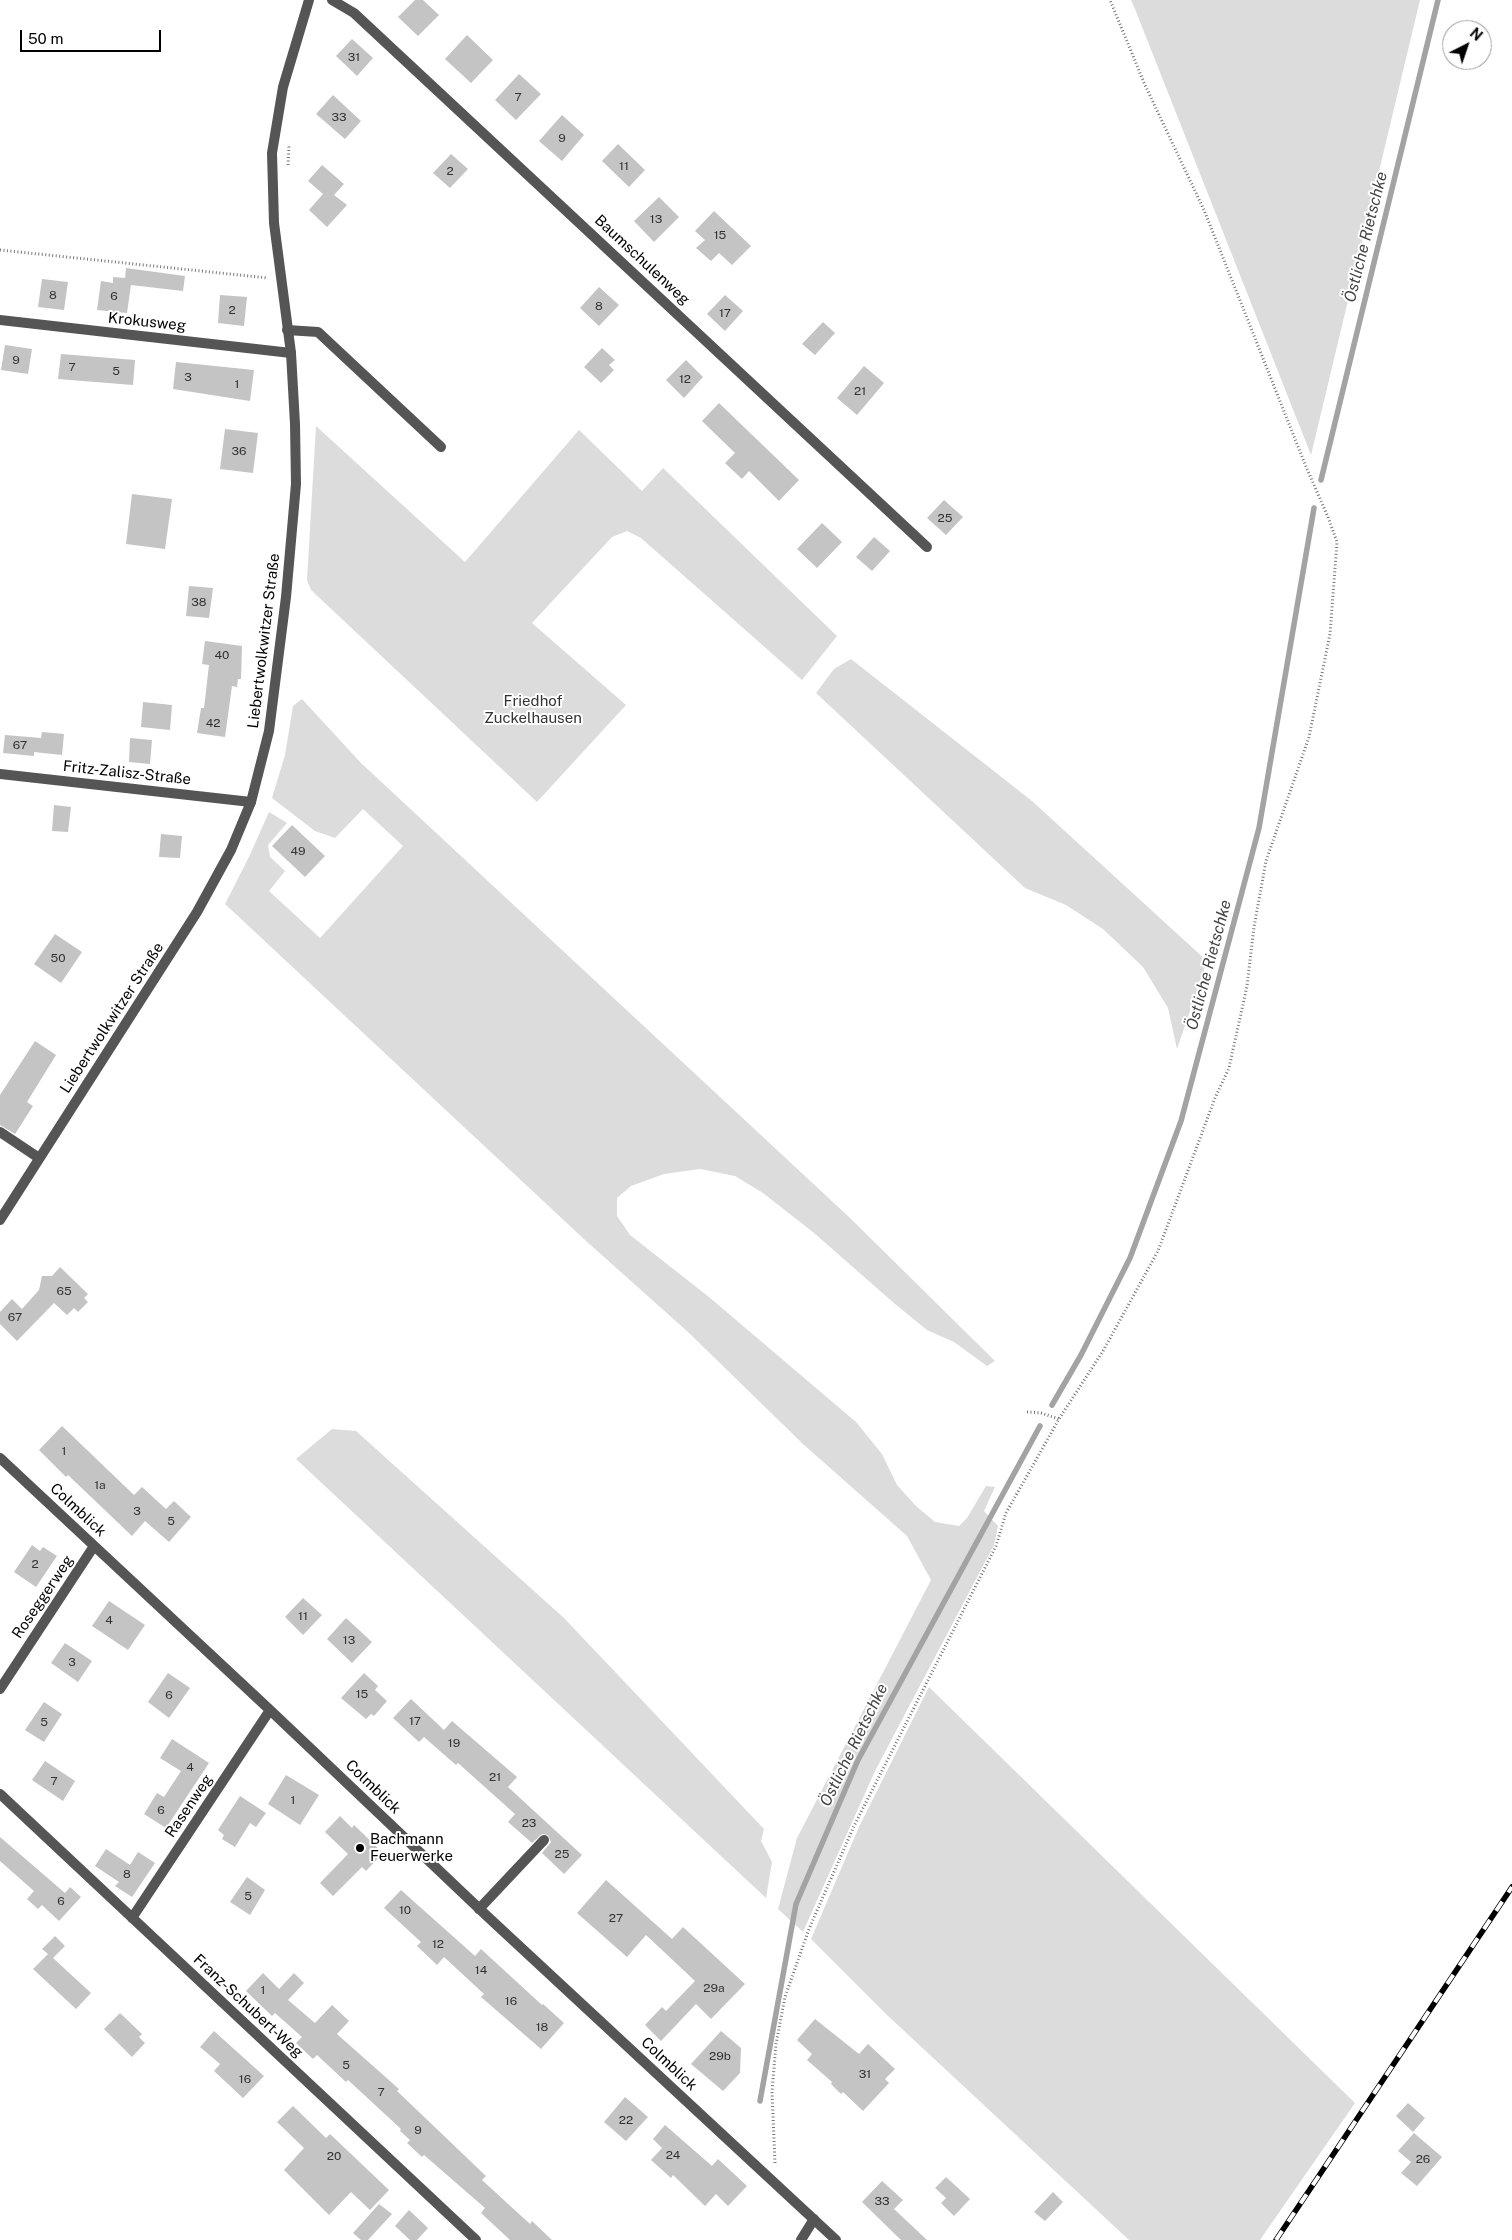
<!DOCTYPE html>
<meta charset="utf-8">
<style>
body{margin:0}
#map{position:relative;width:1512px;height:2240px;overflow:hidden;background:#fff;font-family:"Public Sans",sans-serif}
canvas{display:block}
.north{position:absolute;left:1442px;top:20px;width:50px;height:50px;box-sizing:border-box;background:#fff;border:1px solid #999;border-radius:50%;rotate:41deg;font-size:14px;font-weight:700;line-height:20px;text-align:center;color:#000}
.north::after{content:'';display:block;margin:auto;width:18px;height:22px;background:#000;clip-path:polygon(50% 0,100% 100%,50% 72%,0 100%)}
.scale{position:absolute;left:20px;top:30px;width:141px;height:22px;box-sizing:border-box;border:2px solid #000;border-top:0;padding-left:6px;font-size:15px;line-height:18px;white-space:nowrap;color:#000;-webkit-text-stroke:4px #fff;paint-order:stroke}
</style>
<div id="map">
<canvas width="1512" height="2240"></canvas>
<div class="north">N</div>
<div class="scale">50 m</div>
</div>
<script>
const c = document.querySelector('canvas').getContext('2d');
c.lineJoin = 'round';
function fillPath(path, color) { c.fillStyle = color; c.fill(path, 'evenodd'); }
const toPath = rows => new Path2D(rows.map(r => 'M' + r).join(''));
function trace(path, color, width, dash) { c.strokeStyle = color; c.lineWidth = width; c.lineCap = dash ? 'butt' : 'round'; c.setLineDash(dash || []); c.stroke(path); }
function drawText(font, color, halo, rows, align = 'center') {
  c.font = font + ' "Public Sans",sans-serif'; c.lineWidth = 4; c.setLineDash([]); c.textBaseline = 'middle'; c.strokeStyle = halo; c.fillStyle = color; for (const [text, x, y, turn = 0] of rows) {
    c.save(); c.translate(x, y); c.rotate((+turn || 0) * Math.PI / 180); c.textAlign = isNaN(turn) ? turn : align; if (halo) c.strokeText(text, 0, 0); c.fillText(text, 0, 0); c.restore();
  }
}
fillPath(toPath([
 [1131,0,1420,0,1311,455,1135,9],
 [316,426,465,562,579,430,642,491,663,468,837,636,802,680,641,538,627,531,612,537,532,623,626,705,537,802,311,590,307,580],
 [851,659,1032,801,1207,961,1177,1049,1168,1008,1143,967,1103,929,1066,905,1025,888,816,693,834,669],
 [302,699,361,763,849,1217,995,1361,987,1366,954,1342,927,1330,895,1304,814,1233,763,1193,735,1176,700,1169,664,1174,631,1186,617,1198,617,1216,630,1235,709,1297,856,1422,882,1454,897,1485,916,1506,935,1522,959,1526,967,1518,986,1486,995,1487,984,1511,998,1526,994,1545,875,1771,803,1932,778,1909,797,1838,931,1580,907,1536,803,1444,688,1332,585,1240,225,904,249,857,269,812,287,823,268,845,270,857,285,871,269,891,320,938,403,846,363,809,335,838,315,831,272,798,285,755,293,706],
 [332,1429,356,1431,564,1618,764,1829,761,1841,772,1862,766,1898,296,1459],
 [929,1687,1355,2103,1260,2240,1129,2240,887,2015,811,1939,859,1827]
]), '#dcdcdc');
trace(toPath([
 [1321,480,1438,0],
 [1052,1405,1081,1355,1130,1258,1181,1121,1259,828,1314,508],
 [760,2101,796,1904,858,1760,1040,1426]
]), '#a3a3a3', 5.5);
fillPath(toPath([
 [415,0,423,0,439,15,418,36,398,17],
 [467,35,493,60,471,83,445,59],
 [352,39,373,58,357,76,336,56],
 [519,74,541,94,516,120,495,100],
 [333,95,361,121,345,139,316,114],
 [562,115,584,135,562,161,539,141],
 [618,144,645,170,629,187,602,161],
 [451,154,468,169,450,188,433,173],
 [322,165,344,184,334,195,347,205,327,227,309,210,323,194,308,181],
 [659,197,679,217,654,242,634,221],
 [714,211,751,246,732,265,719,253,711,261,696,248,705,240,695,231],
 [126,268,185,276,183,291,131,285,127,313,97,310,101,281,113,283,113,277,125,278],
 [42,279,68,282,64,310,38,307],
 [599,287,619,305,599,326,580,308],
 [220,295,247,297,244,326,218,323],
 [725,295,743,311,725,331,707,314],
 [823,322,835,333,815,355,802,344],
 [5,345,32,349,28,374,1,370],
 [602,348,615,360,609,365,614,370,601,383,584,367],
 [61,354,135,360,133,385,58,379],
 [686,360,703,377,684,398,666,380],
 [176,362,254,370,250,401,173,389],
 [864,366,884,383,857,415,837,398],
 [719,403,799,480,779,501,749,471,742,479,725,463,735,453,702,421],
 [225,429,258,433,253,473,220,469],
 [132,494,172,499,165,549,126,544],
 [944,500,963,517,946,535,927,518],
 [822,523,842,542,817,568,797,549],
 [874,537,890,551,872,571,856,557],
 [189,586,213,588,209,618,186,616],
 [205,641,242,646,241,679,238,679,237,687,232,686,225,737,197,733,201,708,204,708,209,665,202,664],
 [143,702,172,705,170,730,141,727],
 [42,732,64,734,62,755,34,752,34,756,3,753,5,735,41,738],
 [130,738,152,740,150,764,129,762],
 [54,805,71,807,68,832,52,831],
 [292,825,325,856,305,877,272,846],
 [161,834,182,836,180,858,159,857],
 [55,934,82,952,61,983,34,964],
 [35,1041,56,1055,27,1102,33,1106,15,1134,0,1125,0,1095],
 [60,1267,88,1294,84,1298,88,1302,78,1312,74,1308,67,1315,54,1303,17,1341,0,1324,0,1312,12,1299,22,1309,39,1290,42,1276,52,1276],
 [62,1426,134,1495,142,1487,166,1509,174,1501,191,1517,169,1542,145,1521,132,1536,68,1475,66,1477,39,1450],
 [32,1545,40,1551,43,1547,57,1556,36,1587,14,1572],
 [303,1598,322,1615,303,1635,285,1617],
 [109,1601,145,1625,128,1650,92,1626],
 [346,1618,372,1642,352,1663,327,1639],
 [65,1643,92,1661,78,1682,51,1663],
 [168,1673,190,1688,169,1718,148,1702],
 [364,1673,378,1686,375,1690,387,1701,374,1716,371,1714,366,1719,341,1698],
 [411,1699,444,1730,452,1721,517,1777,508,1787,582,1855,564,1874,542,1853,551,1842,548,1835,542,1834,532,1843,508,1822,515,1814,458,1763,456,1765,424,1737,419,1742,393,1718],
 [44,1702,62,1714,44,1742,25,1730],
 [172,1739,209,1763,166,1828,144,1814,157,1793,164,1797,181,1771,160,1758],
 [45,1761,75,1781,63,1801,32,1780],
 [286,1775,319,1795,300,1825,268,1804],
 [240,1796,266,1813,256,1827,250,1823,235,1847,222,1839,224,1835,218,1830],
 [340,1816,352,1828,354,1825,383,1853,366,1871,362,1867,333,1896,320,1883,348,1854,325,1832],
 [0,1837,65,1893,70,1887,81,1897,59,1921,42,1905,38,1909,27,1899,34,1891,0,1861],
 [106,1849,130,1865,138,1852,155,1863,132,1897,115,1886,119,1882,95,1866],
 [247,1877,265,1890,250,1915,230,1902],
 [606,1880,672,1939,683,1927,745,1984,711,2019,696,2004,661,2041,645,2025,662,2007,666,2011,695,1981,646,1935,627,1957,577,1913],
 [401,1890,475,1956,481,1949,542,2005,543,2004,564,2023,541,2049,481,1997,484,1994,444,1957,437,1965,417,1946,421,1942,384,1908],
 [55,1936,65,1946,53,1958,91,1993,76,2009,33,1969,48,1954,42,1949],
 [263,1973,279,1989,294,1973,304,1983,288,2000,315,2023,332,2005,349,2021,337,2034,399,2089,397,2091,486,2176,482,2180,530,2224,532,2221,552,2240,510,2240,481,2213,485,2208,424,2155,422,2157,407,2143,410,2140,400,2131,401,2129,348,2080,346,2082,317,2055,313,2059,296,2043,302,2037,275,2013,272,2016,246,1991],
 [120,2013,142,2034,139,2037,145,2043,132,2057,104,2029],
 [815,2019,859,2054,868,2044,895,2069,885,2079,889,2083,863,2111,843,2092,841,2094,831,2084,832,2082,807,2060,812,2054,797,2040],
 [214,2031,264,2076,243,2098,214,2071,220,2064,200,2047],
 [721,2031,741,2048,740,2073,723,2091,691,2064],
 [625,2097,648,2117,626,2141,604,2122],
 [1408,2103,1425,2118,1413,2132,1396,2116],
 [293,2106,326,2138,330,2134,389,2190,370,2210,351,2192,329,2215,284,2170,304,2148,277,2122],
 [665,2125,712,2166,718,2159,747,2186,728,2206,716,2194,705,2206,673,2175,671,2178,651,2160,662,2148,653,2139],
 [1414,2133,1442,2157,1417,2186,1401,2173,1411,2162,1398,2151],
 [946,2177,970,2199,954,2216,941,2203,946,2198,935,2188],
 [882,2181,903,2200,894,2209,927,2240,901,2240,862,2202],
 [1053,2192,1063,2202,1045,2221,1034,2212],
 [379,2204,392,2214,368,2240,361,2240,353,2233],
 [409,2210,428,2228,417,2240,410,2240,395,2226]
]), '#c4c4c4');
trace(toPath([
 [288,165,289,146],
 [0,250,268,278],
 [1027,1412,1041,1413,1059,1419],
 [775,2163,772,2092,776,2044,785,1997,809,1929,854,1826,996,1546,1006,1513,1059,1419,1103,1351,1158,1251,1215,1098,1229,1068,1247,986,1254,927,1266,861,1309,737,1330,634,1337,542,1328,517,1307,469,1204,210,1145,85,1110,0]
]), '#777', 3, [1, 2.5]);
trace(toPath([
 [287,330,318,332,441,447],
 [0,1132,39,1158],
 [479,1909,544,1840]
]), '#555', 10);
trace(toPath([
 [332,0,354,13,927,547],
 [0,320,291,353],
 [0,774,251,802],
 [0,1458,270,1710,488,1917,836,2240],
 [0,1689,94,1546],
 [0,1794,476,2240],
 [132,1918,270,1710],
 [801,2240,814,2219]
]), '#555', 10);
trace(toPath([
 [0,1220,197,912,231,850,251,802,269,731,286,597,296,484,295,424,291,353,274,223,272,153,283,87,309,0]
]), '#555', 10);
const rail = toPath([
 [1276,2240,1512,1887]
]);
trace(rail, '#000', 5.5);
trace(rail, '#fff', 4, [11]);
for (const [x, y, r, color] of [
 [360,1848,5,"#000"]
]) { const dot = new Path2D(); dot.arc(x, y, r, 0, 2 * Math.PI); c.fillStyle = color; c.fill(dot); trace(dot, '#fff', 2); }
drawText('12px', '#313131', null, [
 ["31",354,57],
 ["7",518,97],
 ["33",339,117],
 ["9",562,138],
 ["11",624,166],
 ["2",450,171],
 ["13",656,219],
 ["15",720,235],
 ["8",53,295],
 ["6",114,296],
 ["8",599,306],
 ["2",232,310],
 ["17",725,313],
 ["9",16,360],
 ["7",72,367],
 ["5",116,371],
 ["3",188,377],
 ["12",685,379],
 ["1",237,384],
 ["21",860,391],
 ["36",239,451],
 ["25",945,518],
 ["38",199,602],
 ["40",222,655],
 ["42",213,723],
 ["67",20,745],
 ["49",298,851],
 ["50",58,958],
 ["65",64,1291],
 ["67",15,1317],
 ["1",64,1451],
 ["1a",100,1485],
 ["3",137,1511],
 ["5",171,1521],
 ["2",35,1564],
 ["11",303,1616],
 ["4",109,1620],
 ["13",349,1640],
 ["3",72,1662],
 ["15",362,1694],
 ["6",169,1695],
 ["17",415,1721],
 ["5",44,1722],
 ["19",454,1743],
 ["4",190,1767],
 ["21",495,1777],
 ["7",54,1781],
 ["1",293,1800],
 ["6",161,1810],
 ["23",529,1823],
 ["25",562,1854],
 ["8",127,1874],
 ["5",248,1896],
 ["6",61,1901],
 ["10",405,1910],
 ["27",616,1918],
 ["12",438,1944],
 ["14",481,1970],
 ["29a",714,1988],
 ["1",263,1990],
 ["16",511,2001],
 ["18",542,2027],
 ["29b",720,2056],
 ["5",346,2065],
 ["31",865,2074],
 ["16",245,2079],
 ["7",381,2092],
 ["22",626,2120],
 ["9",418,2130],
 ["24",673,2155],
 ["20",334,2156],
 ["26",1423,2159],
 ["33",882,2201]
]);
drawText('15px', '#000', '#fff', [
 ["Baumschulenweg",642,260,43],
 ["Krokusweg",147,322,6],
 ["Liebertwolkwitzer Straße",264,641,-83],
 ["Fritz-Zalisz-Straße",127,773,6],
 ["Liebertwolkwitzer Straße",112,1018,-57],
 ["Colmblick",78,1510,43],
 ["Roseggerweg",43,1597,-56],
 ["Colmblick",373,1787,44],
 ["Rasenweg",189,1806,-56],
 ["Franz-Schubert-Weg",248,2006,43],
 ["Colmblick",669,2064,43]
]);
drawText('15px', '#333', '#fff', [
 ["Friedhof",533,701],
 ["Zuckelhausen",533,718]
]);
drawText('15px', '#000', '#fff', [
 ["Bachmann",370,1839],
 ["Feuerwerke",370,1856]
], 'left');
drawText('italic 16px', '#444', '#fff', [
 ["Östliche Rietschke",1366,237,-76],
 ["Östliche Rietschke",1209,965,-75],
 ["Östliche Rietschke",854,1745,-64]
]);
</script>
